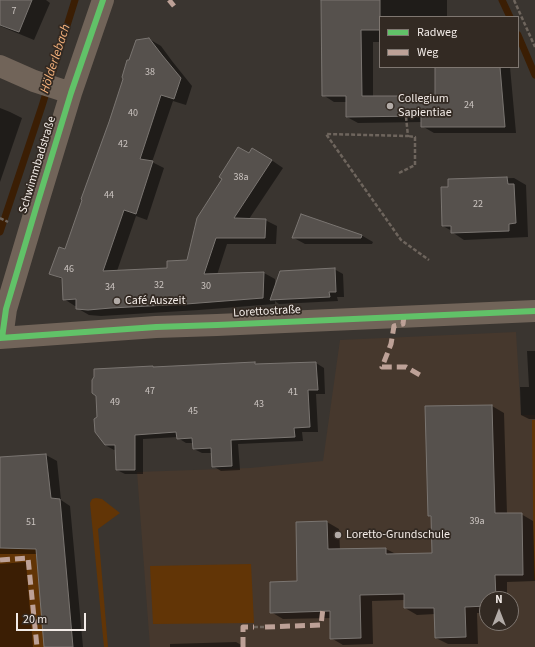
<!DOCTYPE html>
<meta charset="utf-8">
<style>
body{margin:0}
#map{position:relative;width:535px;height:647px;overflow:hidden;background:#3a3530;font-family:"Source Sans 3",sans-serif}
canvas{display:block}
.legend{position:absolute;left:379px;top:16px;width:140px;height:52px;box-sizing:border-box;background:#332a23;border:1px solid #7f7771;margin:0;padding:5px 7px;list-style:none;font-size:12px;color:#f2ebe7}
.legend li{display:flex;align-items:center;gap:8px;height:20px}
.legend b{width:20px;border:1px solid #7f7771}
.north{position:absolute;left:479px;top:591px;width:40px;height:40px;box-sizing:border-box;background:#332a23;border:1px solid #7f7771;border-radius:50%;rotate:0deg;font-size:11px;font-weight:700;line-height:16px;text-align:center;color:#f2ebe7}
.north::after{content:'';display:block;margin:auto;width:14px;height:18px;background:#b2aba7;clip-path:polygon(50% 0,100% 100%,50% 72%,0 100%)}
.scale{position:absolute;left:16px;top:613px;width:70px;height:18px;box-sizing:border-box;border:2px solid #f2ebe7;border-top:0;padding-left:5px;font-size:12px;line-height:14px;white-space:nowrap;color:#f2ebe7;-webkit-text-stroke:3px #332a23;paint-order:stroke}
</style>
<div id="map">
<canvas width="535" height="647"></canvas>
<ul class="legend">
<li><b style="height:5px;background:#61c268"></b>Radweg</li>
<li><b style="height:5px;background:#bda197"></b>Weg</li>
</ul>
<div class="north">N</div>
<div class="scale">20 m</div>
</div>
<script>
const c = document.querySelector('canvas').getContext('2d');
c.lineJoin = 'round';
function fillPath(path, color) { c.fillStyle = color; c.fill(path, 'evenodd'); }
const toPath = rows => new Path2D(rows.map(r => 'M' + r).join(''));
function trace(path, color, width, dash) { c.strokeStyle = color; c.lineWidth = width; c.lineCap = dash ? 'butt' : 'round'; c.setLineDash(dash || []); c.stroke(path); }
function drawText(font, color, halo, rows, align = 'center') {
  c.font = font + ' "Source Sans 3",sans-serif'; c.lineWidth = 3.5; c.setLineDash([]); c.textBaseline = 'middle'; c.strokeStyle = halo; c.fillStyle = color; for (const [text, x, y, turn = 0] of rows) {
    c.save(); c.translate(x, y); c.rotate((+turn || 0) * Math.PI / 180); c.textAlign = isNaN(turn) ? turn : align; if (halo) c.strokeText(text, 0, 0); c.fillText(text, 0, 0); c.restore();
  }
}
fillPath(toPath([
 [516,332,521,415,535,415,535,647,150,647,137,472,250,468,323,461,340,340],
 [487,599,511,599,511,623,487,623]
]), '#46382d');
fillPath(toPath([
 [532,420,535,420,535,580,534,580],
 [96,498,102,499,120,513,98,529,108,647,104,647,90,503,92,499],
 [0,548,36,549,36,560,65,559,73,647,0,647],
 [251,564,254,623,153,624,150,566]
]), '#623506');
fillPath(toPath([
 [26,562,33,647,0,647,0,564]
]), '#3b1e04');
fillPath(toPath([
 [0,0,46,0,50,3,34,40,0,26],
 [322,0,447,0,447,17,380,17,380,42,373,42,373,97,436,97,436,67,510,67,516,133,434,133,422,126,422,122,358,123,347,117,347,102,334,102,323,95],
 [149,39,161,46,172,61,192,86,186,105,173,101,152,162,164,168,147,220,136,216,117,271,169,269,188,261,249,154,264,155,283,168,249,219,265,220,277,226,276,244,227,244,217,275,264,273,275,279,275,286,334,269,343,274,344,297,337,297,338,301,279,304,275,301,275,304,199,310,101,316,89,315,77,308,77,306,75,306,64,299,63,280,50,273,65,250,110,123,130,61],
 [0,108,10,112,22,118,0,182],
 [514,178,526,185,528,237,464,240,452,232,452,231,443,226,449,188,449,180],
 [361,235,373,242,372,244,305,244,294,238],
 [527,351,535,351,535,419,529,419,521,415,520,387,529,387],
 [255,363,259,365,316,363,324,368,325,394,316,394,318,432,302,432,303,441,238,444,240,470,221,471,213,466,213,453,202,453,194,449,194,443,186,443,178,438,178,437,143,439,143,474,125,474,117,470,116,449,114,450,105,445,152,367,155,368],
 [492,406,504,413,507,514,521,514,533,521,535,581,507,582,507,599,487,599,487,613,477,613,478,644,448,644,436,638,435,614,417,615,405,608,405,600,372,601,373,644,343,645,331,638,331,618,283,619,271,612,298,582,297,523,327,522,339,529,340,550,386,549,398,555,433,554,432,518,429,516,426,407],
 [46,455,57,461,61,500,70,506,83,647,45,647,37,554,0,554,0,458],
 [236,642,245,647,170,647,170,644]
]), '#0007');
trace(toPath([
 [502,0,510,17],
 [518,35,535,75],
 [0,232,42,106,75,0]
]), '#3b1e04', 7);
const building = toPath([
 [0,0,32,0,19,32,0,25,0,0],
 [321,0,380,0,380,30,361,30,362,96,435,96,435,67,500,67,505,127,421,127,421,116,346,117,346,96,322,96,321,0],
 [149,38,162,55,181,78,174,99,161,95,140,159,153,161,136,214,124,210,103,271,167,268,167,261,187,260,197,218,222,179,219,177,238,147,249,153,252,148,272,160,234,218,266,219,265,238,216,238,204,274,264,272,263,298,186,304,111,308,88,310,76,309,76,299,63,300,62,278,49,274,59,247,65,249,82,200,81,199,109,122,123,79,122,77,127,60,129,60,136,40,149,38],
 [507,177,508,184,514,184,516,223,509,224,509,231,451,233,451,226,442,226,441,187,448,187,448,179,507,177],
 [301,214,362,235,361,238,292,238,301,214],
 [335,268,336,292,329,292,330,297,270,300,280,271,335,268],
 [255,362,255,364,316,362,318,390,308,390,310,427,294,428,295,437,231,440,232,466,212,467,211,448,193,449,192,438,177,439,176,432,135,435,135,470,116,470,115,445,105,445,95,432,94,419,97,417,96,396,92,393,92,380,94,377,94,369,153,366,153,367,255,362],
 [492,405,495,513,522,513,523,575,495,575,496,599,487,599,487,606,465,607,466,637,435,638,434,608,404,608,404,594,360,595,361,638,330,639,330,611,270,613,270,582,297,581,296,522,327,521,328,549,386,548,386,554,432,553,431,516,428,516,425,406,492,405],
 [46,454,51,498,60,499,73,647,44,647,36,549,0,548,0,457,46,454]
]);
fillPath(building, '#56514d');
trace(building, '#7a7571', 1);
trace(toPath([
 [514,0,535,47],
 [406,117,408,136,326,134,401,240,429,260],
 [399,173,415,165,415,137,408,136],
 [0,218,8,222],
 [254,627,265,627]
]), '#6e655d', 2.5, [4, 2]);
trace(toPath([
 [0,66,34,81,71,93],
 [0,338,156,327,217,325,535,311],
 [2,338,6,309,36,208,71,93,103,0]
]), '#716459', 22);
trace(toPath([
 [169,0,174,6],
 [404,316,403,324,394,326,391,344,382,367,406,367,420,375],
 [0,560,28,558,37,647],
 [265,627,321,625,323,608],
 [243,647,243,627,254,627]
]), '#bda197', 5, [10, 5]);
trace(toPath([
 [0,338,156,327,217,325,535,311],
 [2,338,6,309,36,208,71,93,103,0]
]), '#61c268', 6);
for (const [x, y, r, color] of [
 [390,106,4,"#b2aba7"],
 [117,301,4,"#b2aba7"],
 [338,535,4,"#b2aba7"]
]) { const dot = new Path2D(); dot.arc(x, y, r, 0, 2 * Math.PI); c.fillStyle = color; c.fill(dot); trace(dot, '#332a23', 1.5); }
drawText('10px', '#cbc4c0', null, [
 ["7",14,12],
 ["38",150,73],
 ["24",469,106],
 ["40",133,114],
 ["42",123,145],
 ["38a",241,178],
 ["44",109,196],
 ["22",478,205],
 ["46",69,270],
 ["32",159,286],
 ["30",206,287],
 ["34",110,288],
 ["47",150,392],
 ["41",293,393],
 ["49",115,403],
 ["43",259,405],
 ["45",193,412],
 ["39a",477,522],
 ["51",31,523]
]);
drawText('12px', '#f2ebe7', '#332a23', [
 ["Collegium",398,99],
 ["Sapientiae",398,113],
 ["Café Auszeit",125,301],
 ["Loretto-Grundschule",346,535]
], 'left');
drawText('12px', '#f2ebe7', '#332a23', [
 ["Schwimmbadstraße",38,165,-73],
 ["Lorettostraße",267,312,-3]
]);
drawText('italic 13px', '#f7b27b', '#332a23', [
 ["Hölderlebach",56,59,-72]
]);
</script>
